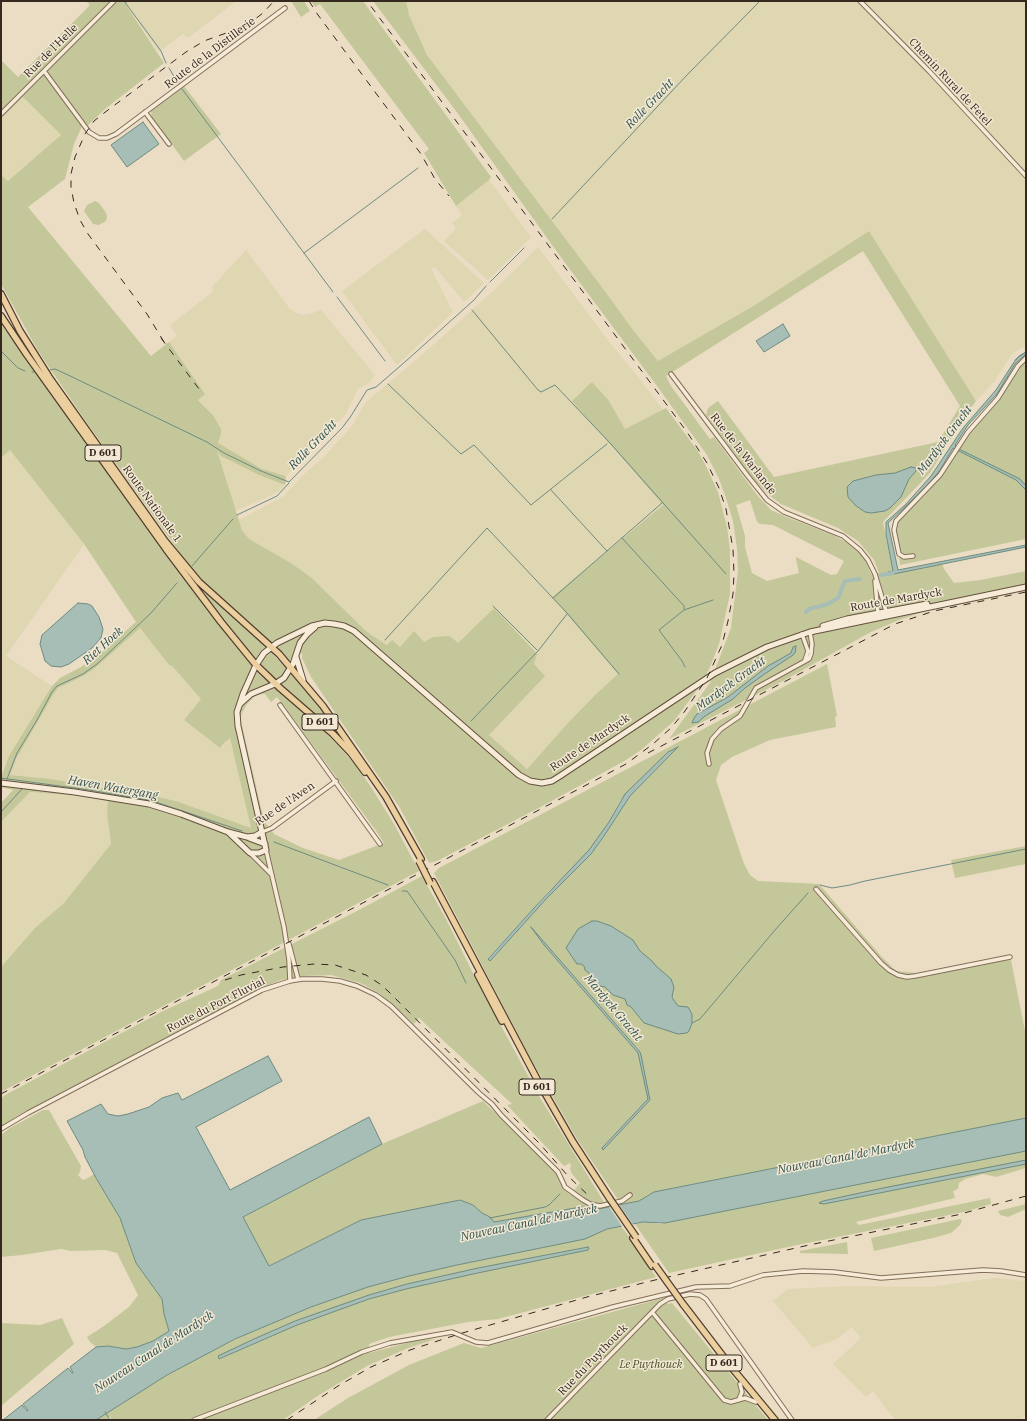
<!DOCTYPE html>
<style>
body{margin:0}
#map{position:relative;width:1027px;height:1421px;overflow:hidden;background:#eaddc4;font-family:"IBM Plex Serif",serif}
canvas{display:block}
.frame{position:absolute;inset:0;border:2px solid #35281f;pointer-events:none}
</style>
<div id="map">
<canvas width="1027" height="1421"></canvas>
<div class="frame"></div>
</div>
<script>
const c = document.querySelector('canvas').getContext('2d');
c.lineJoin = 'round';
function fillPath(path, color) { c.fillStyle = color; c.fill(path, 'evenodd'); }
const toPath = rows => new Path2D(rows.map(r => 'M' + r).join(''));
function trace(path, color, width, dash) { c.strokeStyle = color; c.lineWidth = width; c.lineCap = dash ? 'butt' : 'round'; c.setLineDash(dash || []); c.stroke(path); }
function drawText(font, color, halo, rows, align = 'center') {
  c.font = font + ' "IBM Plex Serif",serif'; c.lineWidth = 3; c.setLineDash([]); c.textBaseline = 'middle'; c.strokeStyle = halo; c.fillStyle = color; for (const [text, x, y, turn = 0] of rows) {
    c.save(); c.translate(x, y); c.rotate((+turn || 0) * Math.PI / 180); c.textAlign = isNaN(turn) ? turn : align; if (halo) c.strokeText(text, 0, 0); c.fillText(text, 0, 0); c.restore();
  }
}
fillPath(toPath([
 [129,1,236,1,188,38,183,34,159,52,126,5],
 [406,1,1026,1,1026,345,1012,354,994,382,976,401,869,231,755,305,658,361,633,330,607,294,427,55,409,15],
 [23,97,61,135,8,181,1,175,1,119],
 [489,180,531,237,488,280,444,241,456,229,452,223,462,215,456,206],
 [425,229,484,283,464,302,435,267,431,269,453,312,397,365,342,291],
 [538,247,610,343,639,378,663,410,625,429,609,401,609,445,663,505,552,597,618,674,595,695,567,724,527,769,489,735,533,664,494,608,458,643,433,637,424,642,400,647,388,645,367,632,325,591,312,578,291,563,249,539,242,530,239,520,284,496,307,471,322,459,352,426,366,402,423,354,490,294],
 [246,250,290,309,296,313,303,315,310,314,321,310,375,375,369,383,358,389,345,415,286,476,262,469,218,443,221,434,221,429,213,415,198,399,205,394,169,342,177,336,170,325,214,291,212,287],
 [10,450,84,544,6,656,52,686,3,768,2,774,1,774,1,458],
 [216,450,221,456,259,475,285,485,279,491,268,497,235,511],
 [140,628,169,665,172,666,201,699,184,720,220,748,230,737,251,828,179,802,163,798,51,779,9,775,16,759,53,695,58,688,83,676,94,669],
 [30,792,81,796,109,801,107,814,111,845,64,903,36,927,3,966,1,963,1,860,3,858,1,855,1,822],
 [994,1278,1026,1281,1026,1415,1020,1420,895,1420,873,1391,866,1397,833,1364,861,1338,852,1327,837,1339,813,1348,773,1301,788,1289,848,1286,930,1287]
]), '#dfd6b2');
fillPath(toPath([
 [86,1,129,1,126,5,164,63,105,109,84,129,82,126,74,144,65,179,28,207,151,356,169,342,205,394,198,400,213,415,221,429,221,434,218,443,262,469,286,476,285,485,259,475,221,456,217,451,242,530,249,539,291,563,312,578,325,591,367,632,387,645,392,640,400,647,414,631,424,642,433,637,450,636,458,643,494,608,537,654,534,664,545,676,489,735,527,769,567,724,595,695,618,674,552,597,663,505,572,401,592,382,609,401,625,429,666,408,697,450,705,464,718,492,727,527,730,550,730,594,719,644,710,667,700,686,674,721,641,750,626,760,548,803,437,861,429,863,400,808,311,677,302,658,302,653,290,660,281,653,207,586,187,563,85,420,38,351,1,284,1,175,8,181,61,135,23,97,1,119,1,60,18,77,90,5],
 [291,1,304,1,310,11,301,17],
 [311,1,363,1,491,177,489,180,456,206,424,153,429,149,320,4,315,7],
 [373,1,406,1,409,15,427,55,607,294,633,330,658,361,755,305,869,231,976,401,960,423,930,473,883,522,893,571,888,572,889,575,942,564,944,569,954,583,981,580,1026,571,1026,591,926,611,899,620,871,632,783,681,669,739,710,683,731,628,738,571,737,548,733,521,726,498,719,479,707,455,657,386,560,256,456,111],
 [863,251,960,406,938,442,774,477,718,401,708,408,706,415,754,480,769,495,781,504,838,528,858,541,874,560,879,573,871,574,865,560,855,547,833,535,789,518,771,510,757,495,714,437,710,439,671,386,666,376],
 [750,500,757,522,760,524,773,525,844,561,837,574,831,575,796,557,796,559,799,573,767,581,752,573,745,547,745,536,736,505],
 [184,86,221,134,184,161,152,117,151,111],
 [95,201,99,203,106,213,107,217,106,221,99,225,93,224,84,211,87,205],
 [1,324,179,571,243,655,258,673,331,738,354,763,371,787,394,824,419,871,1,1092,1,967,36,927,64,903,111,844,107,814,108,801,81,796,30,792,1,822,1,803,13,790,1,787,1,774,2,774,9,756,52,686,60,678,81,667,94,658,136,622,84,544,10,450,1,458],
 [140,628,169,665,172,666,201,699,184,720,220,748,225,742,230,738,251,828,179,802,163,798,51,779,10,775,16,759,53,695,58,688,83,676,94,669],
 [261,694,265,694,271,702,277,697,377,832,384,843,339,860,303,848,274,834,264,821,240,717,247,704,255,696],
 [1026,361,1026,539,900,565,896,528,897,522,924,496,946,470,962,444,975,426,1016,371],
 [203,589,264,645,291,673,326,711,344,740,342,741,328,725,291,694,252,655,227,626,209,601],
 [827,664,837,716,835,717,836,727,770,740,732,757,721,765,716,780,744,864,750,875,758,881,819,884,881,956,896,971,917,973,1010,955,1026,1036,1026,1118,654,1192,639,1201,621,1204,577,1139,532,1061,434,873,439,868],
 [677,748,630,796,604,836,591,854,547,898,490,961,488,958,520,923,550,890,571,871,593,846,609,822,620,801],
 [531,927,640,1052,650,1100,607,1145,602,1148,648,1100,648,1096,638,1053,544,945],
 [1026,846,1026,864,955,878,951,860],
 [422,876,446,919,478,983,539,1096,607,1207,597,1209,581,1207,494,1222,490,1217,482,1213,473,1205,460,1200,361,1220,268,1266,243,1217,382,1144,483,1101,556,1173,562,1187,570,1195,580,1183,572,1174,570,1169,571,1165,570,1163,564,1166,507,1105,512,1104,419,1018,414,1024,379,993,360,983,331,975,304,976,281,980,257,990,17,1116,1,1127,1,1098,7,1094,163,1011,218,986,221,980,357,911],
 [43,1110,49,1110,81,1166,80,1172,78,1175,83,1180,88,1178,94,1174,120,1218,136,1263,162,1299,164,1314,169,1331,153,1341,137,1347,126,1349,108,1346,96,1347,90,1342,87,1337,104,1326,129,1307,138,1295,117,1253,105,1250,71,1251,61,1249,22,1255,1,1257,1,1135,10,1128],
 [1026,1151,1026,1160,823,1201,824,1204,1026,1164,1026,1168,996,1177,983,1174,965,1179,959,1183,958,1189,953,1191,955,1198,856,1222,859,1225,990,1198,991,1204,964,1212,797,1245,669,1273,635,1224,646,1222,660,1224],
 [1026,1204,1026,1209,1008,1217,1000,1215,998,1211],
 [960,1219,962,1220,960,1225,951,1233,933,1238,874,1251,871,1238],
 [620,1226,625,1231,656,1277,498,1319,468,1322,389,1337,369,1344,369,1353,418,1340,436,1339,408,1348,367,1366,316,1397,283,1420,112,1420,110,1417,108,1418,109,1420,96,1420,145,1388,193,1360,255,1330,311,1307,368,1287,409,1276,457,1265,585,1239,600,1231],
 [587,1247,589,1248,588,1250,473,1274,406,1289,369,1299,297,1325,220,1359,218,1357,254,1339,295,1321,369,1295,407,1284,478,1268],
 [847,1242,848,1254,800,1253,800,1251],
 [663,1298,668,1304,672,1303,768,1420,314,1420,348,1398,409,1365,464,1343,481,1348],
 [62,1318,74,1344,1,1406,1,1323,40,1325]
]), '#c4c799');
const water = toPath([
 [143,122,159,144,127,167,111,145,143,122],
 [783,324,790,336,764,352,756,341,783,324],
 [1026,352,1026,354,1015,364,997,394,968,425,955,445,959,449,1020,479,1026,486,1026,490,1016,480,953,448,940,470,928,485,888,523,898,570,1026,545,1026,547,889,575,888,572,893,571,886,534,886,522,906,504,931,476,963,428,996,390,1016,359,1026,352],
 [911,467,916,468,916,471,909,479,901,497,890,508,885,511,871,513,865,512,855,505,848,497,847,487,853,481,876,475,895,473,911,467],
 [78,603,88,604,92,606,99,617,103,629,101,638,92,648,69,664,61,667,51,666,45,661,43,654,40,644,42,635,78,603],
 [796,646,795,653,793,655,766,673,745,688,733,699,705,716,698,722,692,723,694,718,697,714,728,697,768,666,791,653,793,647,796,646],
 [678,747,630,796,604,836,591,854,547,898,490,961,488,959,534,908,589,850,609,822,625,794,668,752,678,747],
 [592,921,597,921,611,926,633,940,640,951,652,961,656,966,671,979,674,987,672,997,673,999,678,1006,688,1007,692,1014,692,1023,689,1031,687,1033,678,1034,644,1023,631,1007,627,1005,625,999,613,995,605,987,600,986,591,978,590,974,585,970,584,966,581,964,577,964,566,948,578,929,592,921],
 [531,927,640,1052,641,1055,650,1100,603,1150,602,1148,648,1099,638,1053,544,945,531,927],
 [268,1056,282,1081,196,1127,230,1190,369,1117,382,1144,243,1217,269,1266,361,1220,460,1200,473,1205,482,1213,490,1217,494,1222,581,1207,598,1209,639,1201,654,1192,1026,1118,1026,1151,665,1223,643,1222,607,1229,585,1239,457,1265,409,1276,368,1287,311,1307,235,1339,167,1375,96,1420,3,1420,22,1405,27,1411,28,1410,23,1404,68,1368,72,1373,73,1373,70,1367,96,1347,108,1346,126,1349,137,1347,153,1341,169,1331,164,1314,162,1299,136,1263,120,1218,96,1178,85,1157,83,1150,67,1121,101,1104,108,1114,118,1116,128,1114,149,1107,162,1098,178,1093,182,1100,268,1056],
 [1026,1160,1026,1164,824,1204,819,1203,823,1201,883,1188,1026,1160],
 [588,1247,589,1248,588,1250,473,1274,406,1289,369,1299,297,1325,219,1359,218,1356,254,1339,295,1321,369,1295,407,1284,478,1268,588,1247]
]);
fillPath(water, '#a6beb5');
trace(water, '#6d8b82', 1);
fillPath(toPath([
 [618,1203,634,1226,623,1228,608,1205]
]), '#eaddc4');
trace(toPath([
 [124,1,161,51,166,63],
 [169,68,178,83],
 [182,89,333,292],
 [552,219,687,75,760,1],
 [304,253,418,168],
 [490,282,524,248],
 [337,297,385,361],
 [472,310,538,390,541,392,555,385,610,443,726,574],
 [1,351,18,368,25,371],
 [1016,360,1019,356,1026,352],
 [50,370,55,369,66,374,207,442,224,453,261,471,289,482,342,428,351,416,367,390,376,387,406,361,474,300,486,286],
 [32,372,34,372],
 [388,384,461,454,474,445,531,505,607,444],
 [551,490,607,551],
 [237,515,277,496,289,483],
 [622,538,684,606,684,609],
 [192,566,233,519],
 [553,598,662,503],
 [493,606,537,650],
 [385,640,487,528,567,613,619,674],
 [685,667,682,661,659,630,684,610,713,600],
 [471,721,538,651,567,614],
 [1,778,89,790,153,801,242,831],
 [7,779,17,753,37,720,52,692,57,686,83,674,97,664,151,613,177,583],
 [1,812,22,789],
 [274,842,388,885],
 [820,885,832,888,850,885,865,881,1026,849],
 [402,891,407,891,455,960,466,983],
 [692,1023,700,1019,775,930,808,893],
 [490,1218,545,1207,549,1205,560,1194],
 [105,1412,110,1420]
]), '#6d8b82', 1);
trace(toPath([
 [881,575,893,573],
 [806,612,809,609,828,604,838,598,845,581,860,579]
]), '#a6beb5', 4);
const street = toPath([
 [860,1,929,71,1026,176],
 [44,71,89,132,99,138,107,138,116,134,285,8],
 [145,112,169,144],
 [1,114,114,1],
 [671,374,747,475,767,500,784,512,843,536,860,550,868,560,875,574,887,614],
 [913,556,904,557,899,554,894,530,896,521,940,475,968,432,998,398,1018,366,1026,358],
 [875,581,878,614],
 [802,634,808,651,805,660],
 [280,705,380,844],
 [709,764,707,753,712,739,721,729,740,716,756,688,809,659,811,654,812,644,810,632],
 [262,832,272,828,336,781],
 [266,850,284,927,289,960,290,981],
 [250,853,272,875],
 [816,889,881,963,889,970,898,975,907,977,915,976,1010,957],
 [289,944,298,979],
 [1,1129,28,1113,262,990,290,981,302,979,322,979,340,981,357,986,376,995,391,1006,479,1093,492,1104,501,1115,558,1172,565,1187,583,1200,590,1204,600,1206,622,1201,630,1195],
 [652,1312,724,1400,731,1402,745,1398,756,1402],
 [739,1399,742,1392,740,1384],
 [194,1420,326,1369,362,1352,390,1343,452,1332,476,1342,488,1343,613,1307,696,1287,730,1286,763,1275,803,1271,834,1272,881,1278,983,1270,1001,1271,1026,1275],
 [547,1420,660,1304,668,1299,690,1294,700,1295,706,1299,792,1420]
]);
const secondary = toPath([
 [823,626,847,619,927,604],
 [296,657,303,680],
 [240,704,251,694,275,684,284,678,293,664,300,643,307,634,315,627],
 [1,783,75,792,149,804,181,814,228,832,247,837,255,836,262,832],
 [228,832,250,853,259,853,266,850,238,726,237,712,243,694,256,665,264,653,277,643,312,626,325,623,334,624,344,626,354,631,519,775,530,781,542,783,552,781,560,776,715,673,767,647,810,632,1026,587],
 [249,838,265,844]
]);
const primary = toPath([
 [1,294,20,331,49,377,165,541,199,582,279,654,323,706,386,797,421,859],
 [1,316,27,355,166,549,221,622,256,665,280,688,333,734,351,753,365,772],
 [433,882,538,1081,573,1142,610,1199],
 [478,975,502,1021],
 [633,1238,652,1266],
 [683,1304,732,1368,775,1420]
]);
trace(street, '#836f5c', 5.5);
trace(secondary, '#65503f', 7);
trace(primary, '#523e30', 8);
trace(street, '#f6ebd7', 3.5);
trace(secondary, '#f6ebd7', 5);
trace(primary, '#ebcf9f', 5.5);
trace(toPath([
 [309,1,318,15,421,154,435,179,449,196],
 [161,338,202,393],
 [164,342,147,314,88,234,80,220,74,203,71,187,71,174,75,157,85,134,94,121,104,113,186,52,204,41,246,26,263,13,274,1],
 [648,753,895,624,934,611,1026,592],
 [225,980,241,975,283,967,314,964,335,965,366,975,380,984,388,991,540,1144,568,1176,591,1198],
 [1,1094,626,764,653,744,671,728,685,711,707,678,722,645,728,621,733,594,734,574,733,549,726,509,719,488,707,463,687,432,367,1],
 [287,1420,338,1386,371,1367,410,1350,459,1334,587,1297,655,1280,809,1245,957,1215,1026,1196]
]), '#35281f', 1, [7, 7]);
const primaryBridge = toPath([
 [419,861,430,883],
 [610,1199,636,1237],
 [655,1265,683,1304]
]);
trace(primaryBridge, '#523e30', 8, []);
trace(primaryBridge, '#ebcf9f', 5.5);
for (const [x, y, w] of [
 [103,453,36],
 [320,722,36],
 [537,1087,36],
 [724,1363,36]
]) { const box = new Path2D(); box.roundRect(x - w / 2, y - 8, w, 16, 3); c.fillStyle = '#f2e8d3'; c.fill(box); trace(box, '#35281f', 1); }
drawText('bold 10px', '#35281f', null, [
 ["D 601",103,453],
 ["D 601",320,722],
 ["D 601",537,1087],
 ["D 601",724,1363]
]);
drawText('11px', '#35281f', '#f2e8d3', [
 ["Rue de l'Helle",51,51,-45],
 ["Route de la Distillerie",210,53,-37],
 ["Chemin Rural de Fetel",950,82,47],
 ["Rue de la Warlande",743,454,52],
 ["Route Nationale 1",152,504,54],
 ["Route de Mardyck",896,600,-10],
 ["Route de Mardyck",590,743,-34],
 ["Rue de l'Aven",285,804,-34],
 ["Route du Port Fluvial",216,1005,-27],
 ["Rue du Puythouck",593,1360,-46]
]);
drawText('italic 11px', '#474f27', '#f2e8d3', [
 ["Le Puythouck",651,1365]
]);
drawText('italic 12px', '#2f534f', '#f2e8d3', [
 ["Rolle Gracht",650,104,-46],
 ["Mardyck Gracht",945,440,-53],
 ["Rolle Gracht",313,445,-46],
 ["Riet Hoek",103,646,-42],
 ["Mardyck Gracht",731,684,-36],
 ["Haven Watergang",113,788,10],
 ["Mardyck Gracht",613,1008,50],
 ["Nouveau Canal de Mardyck",846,1157,-11],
 ["Nouveau Canal de Mardyck",529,1223,-12],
 ["Nouveau Canal de Mardyck",154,1352,-33]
]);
</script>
